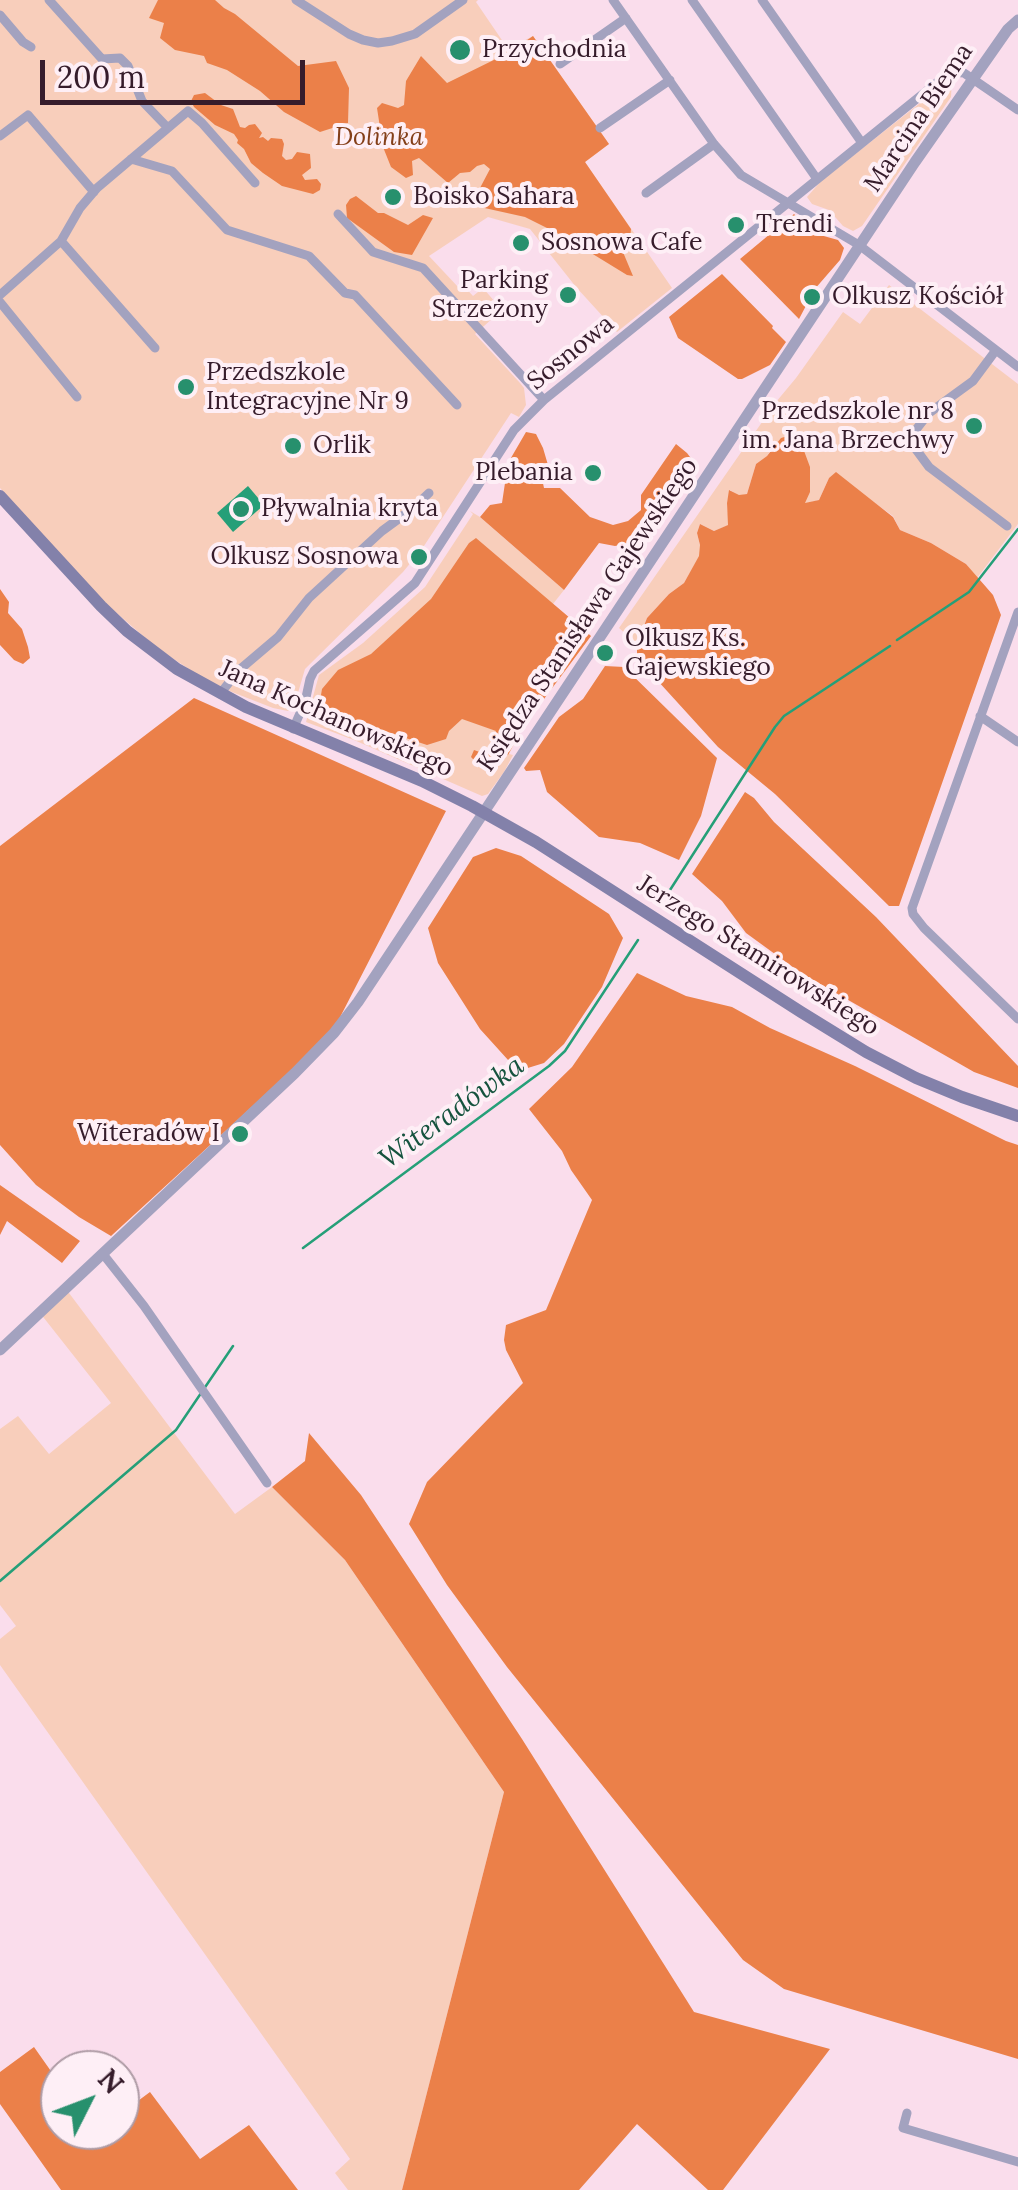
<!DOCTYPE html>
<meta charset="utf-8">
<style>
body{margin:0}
#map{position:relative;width:1018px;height:2190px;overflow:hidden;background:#faddec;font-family:Lora,serif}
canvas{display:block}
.north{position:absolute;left:40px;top:2050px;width:100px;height:100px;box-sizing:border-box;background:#feeff6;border:2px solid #ae9ba5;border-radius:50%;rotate:48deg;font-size:28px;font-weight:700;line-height:40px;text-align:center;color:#361c2b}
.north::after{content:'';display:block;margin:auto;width:35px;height:45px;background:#27906d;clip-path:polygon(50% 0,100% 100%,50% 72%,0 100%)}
.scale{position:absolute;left:40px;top:60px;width:265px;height:45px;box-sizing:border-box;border:5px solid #361c2b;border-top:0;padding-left:12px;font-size:30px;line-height:35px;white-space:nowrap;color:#361c2b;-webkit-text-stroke:8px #feeff6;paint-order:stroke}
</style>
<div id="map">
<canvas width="1018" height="2190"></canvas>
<div class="north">N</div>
<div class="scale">200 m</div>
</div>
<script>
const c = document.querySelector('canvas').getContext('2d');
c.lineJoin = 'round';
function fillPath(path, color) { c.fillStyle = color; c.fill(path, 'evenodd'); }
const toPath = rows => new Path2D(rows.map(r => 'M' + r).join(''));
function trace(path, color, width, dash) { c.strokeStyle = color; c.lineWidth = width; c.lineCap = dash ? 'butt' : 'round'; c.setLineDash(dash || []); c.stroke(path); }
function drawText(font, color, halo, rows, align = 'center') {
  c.font = font + ' Lora,serif'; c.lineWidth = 8; c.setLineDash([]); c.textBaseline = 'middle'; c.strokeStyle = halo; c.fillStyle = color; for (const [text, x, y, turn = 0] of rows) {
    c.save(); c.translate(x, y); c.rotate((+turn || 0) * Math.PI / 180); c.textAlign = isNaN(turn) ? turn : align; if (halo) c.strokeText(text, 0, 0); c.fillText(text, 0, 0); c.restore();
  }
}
fillPath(toPath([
 [0,0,478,0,476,2,508,49,533,36,609,144,585,162,672,288,617,332,576,287,530,229,488,217,429,256,459,288,463,285,473,296,483,288,502,310,475,334,520,383,524,388,526,405,519,417,511,413,422,549,403,572,305,669,293,710,288,711,273,708,232,692,201,677,157,648,105,603,0,488],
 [952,78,951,97,862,226,853,231,843,226,829,210,812,204,807,197,822,180],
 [889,285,1018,384,1018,524,977,578,966,564,931,543,900,530,893,516,865,496,829,478,819,500,804,504,774,445,767,456,756,464,747,494,739,496,730,490,727,503,729,525,714,531,700,524,697,533,700,545,700,556,684,583,669,594,647,618,637,644,619,628,776,402,796,378,843,312,860,324],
 [470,511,480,517,564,590,553,604,591,636,523,727,509,754,513,755,504,772,488,794,482,796,354,740,306,722,319,675,363,643,425,587,473,514],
 [66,1289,235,1514,272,1487,345,1560,504,1792,402,2190,348,2190,335,2173,350,2159,0,1665,0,1639,16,1626,0,1605,0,1429,18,1416,49,1454,111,1403,40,1313]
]), '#f8cebb');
fillPath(toPath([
 [158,0,215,0,224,8,235,14,298,66,336,61,349,88,348,123,320,132,284,112,260,91,227,70,207,63,204,56,175,50,160,38,164,23,149,18],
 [533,36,609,144,585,162,631,229,630,239,620,245,633,276,627,275,565,237,525,217,471,205,490,169,484,164,477,166,470,172,460,173,448,183,419,158,412,161,413,175,406,178,391,167,383,147,377,108,382,103,398,108,404,105,406,81,421,56,447,83,510,52],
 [205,93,221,105,233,109,240,127,245,128,249,125,255,124,262,133,259,138,263,137,268,141,271,138,282,139,284,144,282,156,286,160,292,159,297,152,310,154,311,168,302,175,305,180,317,179,321,184,320,190,313,194,282,186,263,173,251,163,244,149,237,143,238,140,234,134,215,125,194,107,191,101,194,95],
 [356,196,378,213,384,213,408,225,423,215,433,218,412,255,394,252,347,218,346,205,350,199],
 [794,214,813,231,813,233,838,240,844,248,840,260,807,298,809,300,799,319,740,259],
 [722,274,773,326,772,328,786,342,770,365,742,379,738,379,678,338,669,317],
 [526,432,536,434,543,448,548,465,541,474,544,488,560,488,590,517,613,525,628,521,641,510,641,495,676,444,687,453,693,461,634,542,615,546,599,543,564,590,480,517,490,505,502,503,508,463],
 [791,435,800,440,810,467,810,492,805,503,819,500,829,478,836,472,893,517,900,530,931,543,966,564,993,595,1001,615,899,906,889,906,775,794,718,747,637,658,637,644,647,618,669,594,684,583,699,556,700,545,697,533,700,524,714,531,728,525,727,503,729,490,739,495,747,494,756,464,767,456,781,438],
 [476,538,591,636,523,727,508,755,477,763,471,757,474,750,488,755,496,731,462,719,449,731,446,739,427,745,327,712,320,701,322,689,338,670,371,654,431,599,469,543],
 [0,589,9,602,8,613,22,629,28,647,30,658,23,664,14,660,0,645],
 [605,666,624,667,717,758,701,816,679,860,640,843,599,837,547,792,540,770,526,771,524,768,559,717,583,699],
 [194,698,446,811,335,1027,292,1070,111,1236,79,1217,36,1185,0,1145,0,846],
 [745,792,754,798,774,822,876,917,1018,1066,1018,1088,974,1072,801,973,746,933,722,901,692,874],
 [496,848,521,856,609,914,623,938,602,987,564,1044,544,1063,518,1071,480,1029,438,963,428,928,473,857],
 [637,973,686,996,732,1007,770,1028,855,1066,1006,1141,1018,1145,1018,2059,784,1989,743,1960,507,1667,447,1585,409,1524,427,1482,523,1383,506,1350,504,1340,506,1325,546,1310,592,1200,571,1170,562,1151,529,1109,572,1067],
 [0,1185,80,1241,62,1263,7,1221,0,1235],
 [309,1433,361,1495,522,1739,694,2012,830,2049,723,2190,708,2190,637,2124,579,2190,402,2190,504,1792,345,1560,272,1487,305,1461],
 [34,2047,60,2084,60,2130,120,2130,120,2109,123,2112,150,2092,200,2159,249,2125,298,2190,61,2190,0,2104,0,2072]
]), '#eb8049');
fillPath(toPath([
 [248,486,264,505,233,532,217,513]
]), '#259f78');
trace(toPath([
 [897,640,969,592,1018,529],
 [670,890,775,727,784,716,890,646],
 [303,1248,549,1066,565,1051,638,940],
 [0,1581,176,1430,233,1346]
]), '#259f78', 2.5);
trace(toPath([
 [49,0,102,59,120,58,128,66,142,101,168,128],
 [296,0,349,34,363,40,378,43,392,41,415,34,463,0],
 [613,0,714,144,741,175,859,245,1018,367],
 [692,0,817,179],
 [762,0,862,143],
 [0,15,23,42,31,47],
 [560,64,626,18],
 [600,128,670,80],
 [0,136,28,115,94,192],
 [131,159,172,171,227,230,309,256,345,293,355,295,457,405],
 [646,193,714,144],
 [338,214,373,252,423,268,544,400],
 [61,241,155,348],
 [0,295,61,241,80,208,97,188,188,111,202,123,255,183],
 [0,302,77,397],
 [996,350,973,381,929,413,911,436,912,444,929,467,1007,526],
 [1018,612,912,908,913,914,924,928,1018,1019],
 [220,694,238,671,278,637,309,598,382,531,412,509,429,493],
 [980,716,1018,742],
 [293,729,305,702,310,679,314,671,415,583,514,430,544,400,950,72,964,73,1018,110],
 [103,1254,144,1306,267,1483],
 [907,2113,903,2128,1018,2162]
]), '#a3a2bf', 9);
trace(toPath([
 [0,1350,295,1073,334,1033,358,1002,915,162,1008,29,1018,20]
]), '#a3a2bf', 11);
trace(toPath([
 [0,496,101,606,127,631,177,669,246,707,422,781,472,806,536,842,801,1012,866,1052,916,1078,962,1097,1018,1116]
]), '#8381aa', 12);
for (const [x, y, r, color] of [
 [460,50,12,"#27906d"],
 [393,197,10,"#27906d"],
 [736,225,10,"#27906d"],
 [521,243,10,"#27906d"],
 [568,295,10,"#27906d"],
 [812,297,10,"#27906d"],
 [186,387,10,"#27906d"],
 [974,426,10,"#27906d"],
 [293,446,10,"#27906d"],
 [593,473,10,"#27906d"],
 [241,509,10,"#27906d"],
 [419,557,10,"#27906d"],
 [605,653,10,"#27906d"],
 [240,1134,10,"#27906d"]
]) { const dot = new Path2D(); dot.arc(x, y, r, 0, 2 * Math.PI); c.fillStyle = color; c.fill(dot); trace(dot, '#feeff6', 4); }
drawText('25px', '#361c2b', '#feeff6', [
 ["Przychodnia",482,50],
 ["Boisko Sahara",413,197],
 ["Trendi",756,225],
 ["Sosnowa Cafe",541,243],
 ["Parking",548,281,"right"],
 ["Strzeżony",548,310,"right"],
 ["Olkusz Kościół",832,297],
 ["Przedszkole",206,373],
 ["Integracyjne Nr 9",206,402],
 ["Przedszkole nr 8",954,412,"right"],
 ["im. Jana Brzechwy",954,441,"right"],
 ["Orlik",313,446],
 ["Plebania",573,473,"right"],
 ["Pływalnia kryta",261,509],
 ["Olkusz Sosnowa",399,557,"right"],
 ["Olkusz Ks.",625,639],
 ["Gajewskiego",625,668],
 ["Witeradów I",220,1134,"right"]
], 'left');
drawText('25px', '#361c2b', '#feeff6', [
 ["Marcina Biema",919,118,-56],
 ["Sosnowa",571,353,-39],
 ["Księdza Stanisława Gajewskiego",588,615,-56],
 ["Jana Kochanowskiego",336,719,24],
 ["Jerzego Stamirowskiego",758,956,32]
]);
drawText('italic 25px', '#843f19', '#feeff6', [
 ["Dolinka",379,138]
]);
drawText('italic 28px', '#15533e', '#feeff6', [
 ["Witeradówka",452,1113,-36]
]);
</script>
